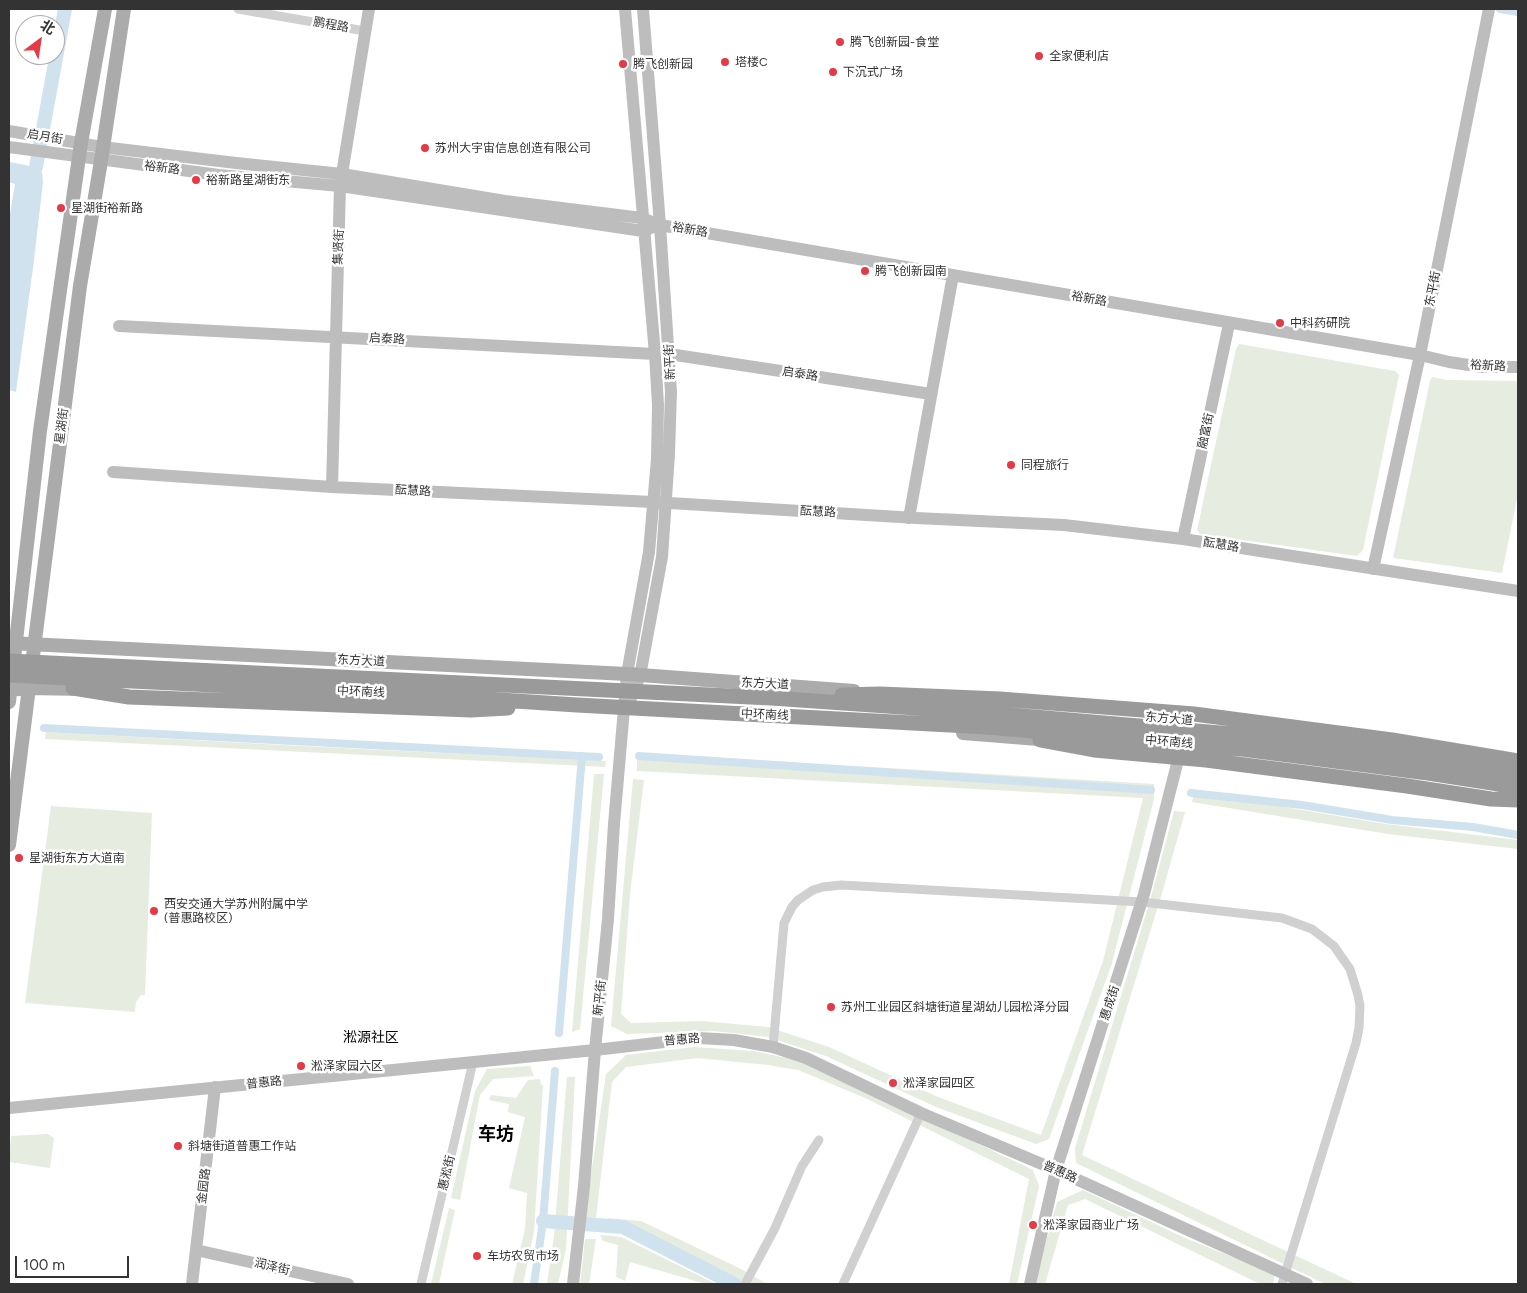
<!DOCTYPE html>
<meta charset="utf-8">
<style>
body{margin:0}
#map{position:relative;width:1527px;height:1293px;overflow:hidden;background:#fff;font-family:Figtree,"Noto Sans SC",sans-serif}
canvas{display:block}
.frame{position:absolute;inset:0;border:10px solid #333;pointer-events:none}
.north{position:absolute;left:15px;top:15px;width:50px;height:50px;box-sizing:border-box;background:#fff;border:1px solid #adadad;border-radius:50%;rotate:31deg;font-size:14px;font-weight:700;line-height:20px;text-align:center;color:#333}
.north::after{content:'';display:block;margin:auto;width:18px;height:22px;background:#e63946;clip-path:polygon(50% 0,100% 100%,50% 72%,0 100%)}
.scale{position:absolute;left:15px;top:1256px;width:114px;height:22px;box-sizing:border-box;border:2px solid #333;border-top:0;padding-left:6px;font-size:15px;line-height:18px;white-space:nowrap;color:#333;-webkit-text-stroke:4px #fff;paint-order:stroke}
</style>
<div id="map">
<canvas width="1527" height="1293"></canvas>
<div class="frame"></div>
<div class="north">北</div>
<div class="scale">100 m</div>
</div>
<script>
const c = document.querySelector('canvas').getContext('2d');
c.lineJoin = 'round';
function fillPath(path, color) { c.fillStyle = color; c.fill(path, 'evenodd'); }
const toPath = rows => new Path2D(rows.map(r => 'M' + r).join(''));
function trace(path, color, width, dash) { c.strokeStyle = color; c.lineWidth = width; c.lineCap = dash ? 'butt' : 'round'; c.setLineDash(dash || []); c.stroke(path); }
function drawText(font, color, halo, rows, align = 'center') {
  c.font = font + ' Figtree,"Noto Sans SC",sans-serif'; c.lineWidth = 5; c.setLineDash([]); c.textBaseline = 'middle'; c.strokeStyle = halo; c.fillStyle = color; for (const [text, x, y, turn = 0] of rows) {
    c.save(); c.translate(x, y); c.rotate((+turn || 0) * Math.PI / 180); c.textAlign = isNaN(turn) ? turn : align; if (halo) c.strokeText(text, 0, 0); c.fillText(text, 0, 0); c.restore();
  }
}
fillPath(toPath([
 [1239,344,1395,371,1399,375,1363,550,1357,556,1200,534,1197,530,1236,349],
 [1432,377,1447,380,1518,381,1518,494,1502,573,1393,558,1430,381],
 [46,732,301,746,606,761,605,767,45,739],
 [673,755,1154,784,1154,799,1112,963,1049,1139,1036,1144,936,1107,826,1056,768,1037,714,1031,627,1034,611,1026,633,779,644,780,630,894,621,1014,631,1023,702,1021,768,1027,829,1047,938,1097,1041,1135,1103,961,1143,798,637,771,637,757],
 [594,774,604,774,580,1029,572,1032],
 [1194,792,1386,824,1518,840,1518,849,1388,834,1192,802],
 [51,806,152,813,145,995,141,995,136,1002,135,1012,25,1003],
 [1174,811,1185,812,1162,893,1082,1155,1356,1284,1325,1284,1076,1163,1075,1148,1151,897],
 [694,1047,754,1051,796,1060,848,1082,1033,1170,1039,1186,1017,1284,1009,1284,1029,1179,863,1097,798,1070,768,1065,698,1058,626,1067,612,1082,595,1226,586,1225,588,1195,606,1074,626,1055],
 [530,1066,534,1076,493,1079,480,1095,460,1200,451,1198,475,1091,487,1069],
 [567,1077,575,1077,566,1249,558,1284,547,1284,554,1236],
 [540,1079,541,1085,543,1085,534,1232,523,1284,512,1284,525,1229,527,1193,509,1188,525,1117,508,1112,509,1104,489,1100,491,1095,516,1098,528,1080],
 [48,1134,54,1138,50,1168,9,1162,11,1136],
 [1083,1190,1185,1238,1275,1274,1273,1284,1260,1284,1085,1199,1068,1205,1045,1284,1034,1284,1057,1202],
 [449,1208,455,1210,439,1284,431,1284],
 [608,1218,641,1221,741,1269,767,1284,736,1284,631,1230,608,1227],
 [600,1235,621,1237,716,1284,706,1284,630,1262,625,1281,616,1277,618,1245,603,1241],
 [585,1239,596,1239,589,1284,580,1284]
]), '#e6ecdf');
fillPath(toPath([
 [9,162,36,167,42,172,43,182,33,268,16,392,9,390,9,392,9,220,15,184,9,182]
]), '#cfe2ee');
trace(toPath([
 [1500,9,1518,12],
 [44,728,599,757],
 [639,756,1151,790],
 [1191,793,1302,805,1392,820,1473,827,1518,835],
 [559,1033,582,756],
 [534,1284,543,1221,555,1071]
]), '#cfe2ee', 8);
trace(toPath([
 [36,167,65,9],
 [543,1221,623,1227,734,1284]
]), '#cfe2ee', 14);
trace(toPath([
 [238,9,365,31],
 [773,1047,784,923,792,907,798,900,813,890,823,887,841,885,1142,902,1282,918,1312,929,1334,946,1350,969,1358,995,1360,1006,1359,1028,1356,1043,1282,1284],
 [421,1284,473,1062],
 [745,1284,775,1228,802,1166,819,1140],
 [843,1284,921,1113]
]), '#d0d0d0', 9);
trace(toPath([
 [9,131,102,147,236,163,342,174,505,201,642,218,660,225,1420,355,1449,362,1482,367,1518,367],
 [9,147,219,175,340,186,643,231,651,228],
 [119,326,655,354],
 [669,354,931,394],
 [113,472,332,487,653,502,916,518,1064,525,1183,539,1518,591],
 [332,487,340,186,369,9],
 [909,518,953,275],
 [1183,539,1229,324],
 [1373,569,1420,355,1489,9],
 [631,698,640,676,662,557,669,454,671,392,660,225,643,9],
 [9,1108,595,1050,699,1038,734,1040,773,1047,806,1058,921,1113,1056,1170,1307,1284],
 [196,1250,348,1284],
 [192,1284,215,1087],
 [573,1284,584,1186,595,1050,608,919,614,824,627,674,649,552,657,459,658,405,655,354,625,9],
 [1030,1284,1056,1170,1144,894,1180,752,1186,720]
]), '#bdbdbd', 12);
trace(toPath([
 [9,643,627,674,854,691],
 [9,690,29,688,83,689],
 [9,702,40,431,81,143,105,9],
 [963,733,1051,740],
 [9,845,80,286,101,161,124,9]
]), '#ababab', 14);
trace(toPath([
 [9,661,771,698,988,713,1243,735,1429,758,1518,773],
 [9,675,438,696,577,705,987,727,1242,749,1428,773,1518,787],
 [73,688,129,697,471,710,508,708],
 [842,695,880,694,1000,699,1194,714,1392,740,1518,761],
 [1040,740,1094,750,1206,760,1407,786,1491,799,1518,800]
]), '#9a9a9a', 15);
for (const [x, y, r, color] of [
 [840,42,5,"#e63946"],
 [1039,56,5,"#e63946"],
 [725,62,5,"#e63946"],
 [623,64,5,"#e63946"],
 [833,72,5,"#e63946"],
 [425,148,5,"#e63946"],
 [196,180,5,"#e63946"],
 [61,208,5,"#e63946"],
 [865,271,5,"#e63946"],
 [1280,323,5,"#e63946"],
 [1011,465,5,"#e63946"],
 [19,858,5,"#e63946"],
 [154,911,5,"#e63946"],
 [831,1007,5,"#e63946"],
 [301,1066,5,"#e63946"],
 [893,1083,5,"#e63946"],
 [178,1146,5,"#e63946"],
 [1033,1225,5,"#e63946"],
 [477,1256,5,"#e63946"]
]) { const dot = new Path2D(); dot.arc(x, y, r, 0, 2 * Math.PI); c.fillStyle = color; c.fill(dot); trace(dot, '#fff', 2); }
drawText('12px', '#333', '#fff', [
 ["鹏程路",331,25,10],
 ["启月街",45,137,10],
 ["裕新路",162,168,7],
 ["裕新路",690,230,10],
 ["集贤街",339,247,-88],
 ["东平街",1433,289,-79],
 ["裕新路",1089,299,10],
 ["启泰路",387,339,3],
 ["新平街",670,362,-93],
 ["裕新路",1488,366,3],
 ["启泰路",800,374,9],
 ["星湖街",62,426,-83],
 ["融富街",1206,431,-78],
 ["酝慧路",413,491,3],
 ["酝慧路",818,512,3],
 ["酝慧路",1221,545,9],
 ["东方大道",361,661,3],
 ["东方大道",765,684,3],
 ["中环南线",361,692,3],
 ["中环南线",765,715,3],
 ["东方大道",1169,719,5],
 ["中环南线",1169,742,5],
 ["新平街",600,998,-84],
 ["惠成街",1110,1003,-72],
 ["普惠路",682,1040,-5],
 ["普惠路",264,1083,-6],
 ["普惠路",1060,1172,24],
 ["惠淞街",447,1173,-77],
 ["金园路",204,1186,-83],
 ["润泽街",272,1267,13]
]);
drawText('12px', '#333', '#fff', [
 ["腾飞创新园-食堂",850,42],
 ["全家便利店",1049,56],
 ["塔楼C",735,62],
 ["腾飞创新园",633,64],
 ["下沉式广场",843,72],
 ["苏州大宇宙信息创造有限公司",435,148],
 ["裕新路星湖街东",206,180],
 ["星湖街裕新路",71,208],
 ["腾飞创新园南",875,271],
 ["中科药研院",1290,323],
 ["同程旅行",1021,465],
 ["星湖街东方大道南",29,858],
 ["西安交通大学苏州附属中学",164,904],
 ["(普惠路校区)",164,918],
 ["苏州工业园区斜塘街道星湖幼儿园松泽分园",841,1007],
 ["淞泽家园六区",311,1066],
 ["淞泽家园四区",903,1083],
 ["斜塘街道普惠工作站",188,1146],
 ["淞泽家园商业广场",1043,1225],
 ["车坊农贸市场",487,1256]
], 'left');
drawText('14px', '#000', '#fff', [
 ["淞源社区",371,1038]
]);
drawText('bold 18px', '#000', '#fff', [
 ["车坊",496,1135]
]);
</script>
